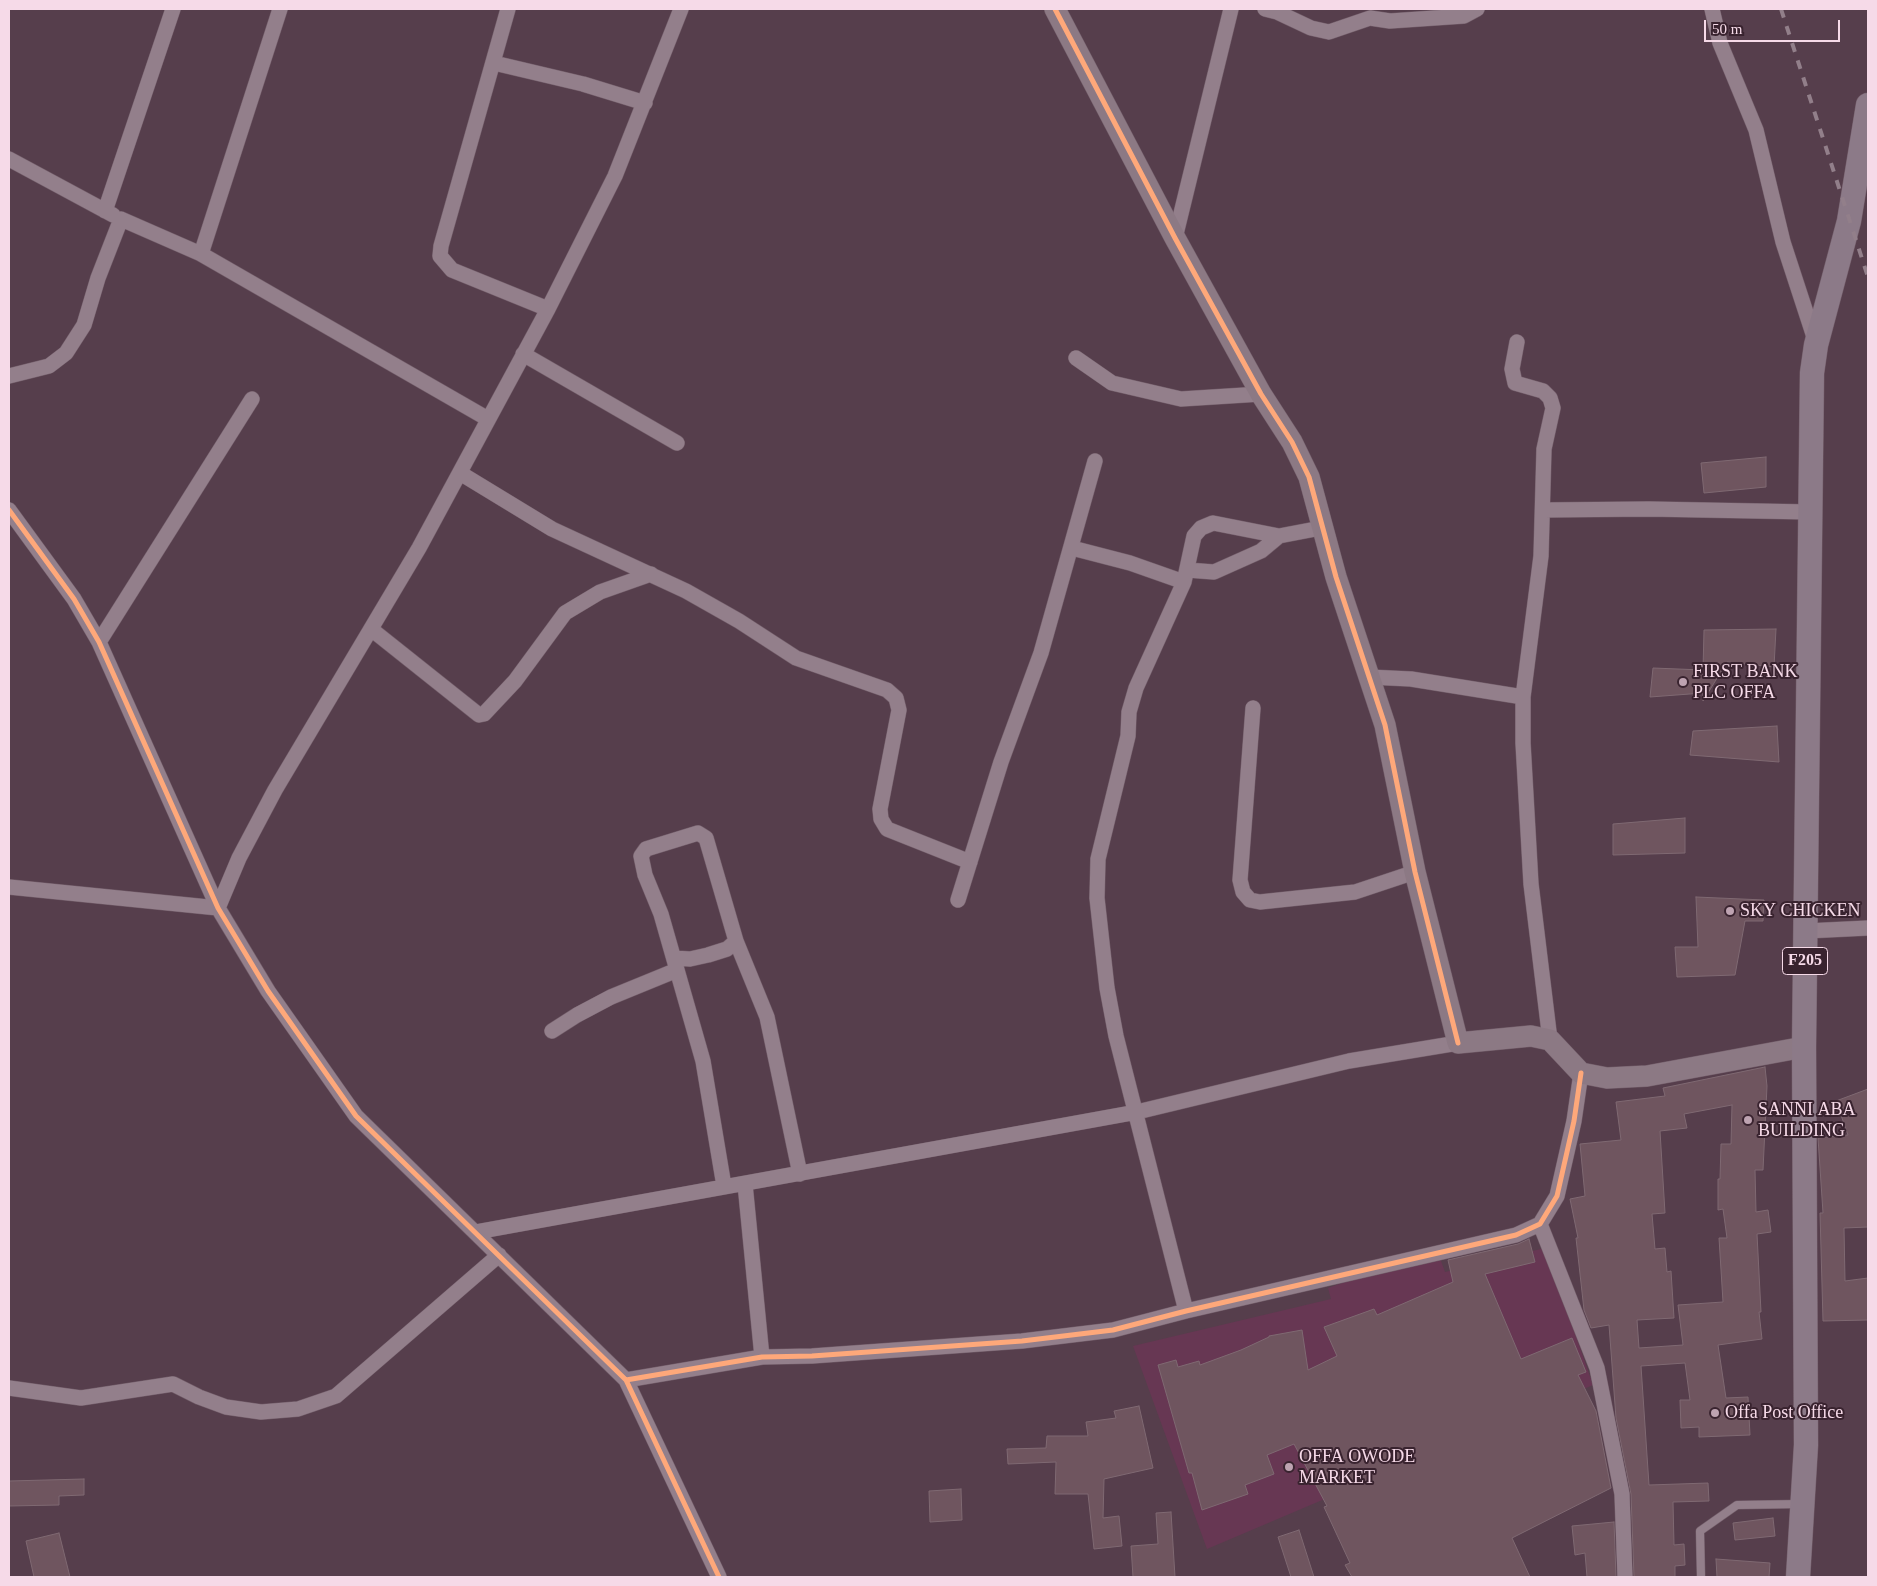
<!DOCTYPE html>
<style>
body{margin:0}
#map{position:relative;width:1877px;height:1586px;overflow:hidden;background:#563e4c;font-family:"Times New Roman",serif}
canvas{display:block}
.frame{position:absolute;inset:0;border:10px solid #f6dae8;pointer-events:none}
.scale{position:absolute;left:1704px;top:20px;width:136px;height:22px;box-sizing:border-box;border:2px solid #f6dae8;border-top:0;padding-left:6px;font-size:15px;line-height:18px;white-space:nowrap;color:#f6dae8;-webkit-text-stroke:4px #39232f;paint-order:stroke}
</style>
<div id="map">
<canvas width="1877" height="1586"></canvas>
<div class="frame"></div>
<div class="scale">50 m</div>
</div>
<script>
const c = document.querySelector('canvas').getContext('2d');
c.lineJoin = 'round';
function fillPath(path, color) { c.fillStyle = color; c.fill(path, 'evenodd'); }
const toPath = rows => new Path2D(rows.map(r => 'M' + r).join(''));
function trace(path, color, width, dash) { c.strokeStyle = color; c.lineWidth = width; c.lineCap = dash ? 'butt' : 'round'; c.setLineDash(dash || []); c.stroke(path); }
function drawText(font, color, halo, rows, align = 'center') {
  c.font = font + ' "Times New Roman",serif'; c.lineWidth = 4; c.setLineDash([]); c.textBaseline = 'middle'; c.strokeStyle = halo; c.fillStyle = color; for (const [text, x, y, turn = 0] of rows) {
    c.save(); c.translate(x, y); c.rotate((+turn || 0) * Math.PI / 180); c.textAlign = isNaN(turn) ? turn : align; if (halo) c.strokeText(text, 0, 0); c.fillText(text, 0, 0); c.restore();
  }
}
fillPath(toPath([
 [1545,1248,1593,1385,1207,1549,1133,1346,1331,1299,1328,1288,1407,1260,1438,1253,1445,1272]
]), '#673753');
const building = toPath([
 [1766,457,1766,487,1704,493,1701,463,1766,457],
 [1776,629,1774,667,1727,662,1703,701,1703,693,1650,697,1653,668,1703,670,1704,630,1776,629],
 [1777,726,1779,762,1690,755,1693,731,1777,726],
 [1685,818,1685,853,1613,855,1613,824,1685,818],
 [1696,897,1764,900,1763,921,1745,921,1735,975,1677,977,1675,947,1698,947,1696,897],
 [1765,1067,1767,1086,1763,1170,1755,1170,1756,1212,1768,1210,1771,1232,1757,1234,1761,1312,1759,1312,1762,1339,1718,1345,1726,1398,1748,1397,1750,1435,1699,1437,1699,1427,1681,1428,1680,1400,1690,1400,1685,1363,1641,1366,1649,1485,1708,1483,1709,1501,1673,1502,1674,1545,1684,1544,1685,1565,1675,1566,1675,1577,1634,1577,1631,1494,1616,1418,1609,1325,1591,1328,1584,1310,1576,1238,1578,1238,1570,1199,1585,1196,1580,1144,1621,1140,1616,1102,1665,1096,1663,1088,1765,1067],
 [1732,1105,1731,1144,1721,1144,1720,1179,1718,1179,1718,1210,1723,1209,1727,1238,1719,1238,1723,1302,1678,1305,1683,1345,1639,1348,1637,1320,1674,1318,1671,1271,1667,1272,1665,1248,1655,1249,1652,1214,1665,1213,1660,1131,1687,1128,1684,1114,1732,1105],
 [1868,1089,1868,1227,1844,1228,1845,1281,1868,1278,1868,1320,1823,1321,1820,1213,1823,1213,1818,1138,1848,1135,1836,1101,1868,1089],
 [1529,1239,1535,1262,1485,1274,1521,1359,1572,1338,1586,1372,1578,1375,1596,1411,1611,1488,1512,1538,1530,1577,1352,1577,1345,1565,1350,1563,1324,1507,1327,1506,1294,1444,1267,1455,1274,1474,1245,1485,1248,1494,1202,1510,1192,1473,1189,1473,1158,1365,1176,1360,1178,1367,1199,1361,1200,1365,1241,1350,1269,1337,1269,1336,1302,1330,1308,1370,1337,1356,1324,1327,1374,1309,1377,1315,1453,1282,1448,1260,1518,1244,1529,1239],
 [1139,1406,1153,1468,1104,1479,1103,1518,1119,1516,1122,1546,1094,1549,1088,1494,1055,1494,1056,1462,1008,1464,1007,1449,1046,1448,1047,1436,1088,1436,1086,1422,1116,1418,1114,1411,1139,1406],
 [84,1479,84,1495,59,1496,59,1505,9,1506,9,1481,84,1479],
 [961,1489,962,1520,930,1522,929,1491,961,1489],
 [1171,1512,1175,1577,1133,1577,1131,1546,1158,1544,1156,1513,1171,1512],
 [1773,1518,1775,1536,1735,1540,1733,1523,1773,1518],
 [1614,1522,1616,1577,1587,1577,1585,1553,1575,1555,1572,1526,1614,1522],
 [1299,1530,1314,1577,1291,1577,1278,1537,1299,1530],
 [59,1533,70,1577,34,1577,26,1541,59,1533],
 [1716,1559,1770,1563,1769,1577,1717,1577,1716,1559]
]);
fillPath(building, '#6f555f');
trace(building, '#7f6972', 1);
const lane = toPath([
 [1701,1577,1700,1531,1737,1505,1801,1504]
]);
const street = toPath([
 [508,9,441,246,440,256,452,270,548,309],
 [1265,9,1277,12,1311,28,1329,32,1370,18,1390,21,1464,16,1477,9],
 [1712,9,1720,43,1756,130,1783,242,1816,343],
 [494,63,583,84,645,103],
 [9,159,113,215],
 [105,211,173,9],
 [1175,238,1231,9],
 [201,254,280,9],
 [1517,342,1512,369,1515,383,1543,391,1550,398,1553,408,1544,449,1541,556,1523,697,1523,743,1531,884,1550,1040],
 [523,354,677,443],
 [1076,358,1112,383,1181,399,1261,394],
 [9,376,49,366,66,353,84,325,98,278,121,219,201,254,488,419],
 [460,473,552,529,686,591,739,621,796,658,887,690,896,698,899,710,880,809,881,819,887,829,970,862],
 [9,510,74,599,99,642,218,908,268,991,356,1116,626,1380,719,1577],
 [1543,510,1649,509,1810,512],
 [1072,548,1130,563,1184,582],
 [1187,570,1214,572,1261,551,1279,536,1321,528],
 [371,629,479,715,484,714,515,681,565,613,600,592,651,574],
 [99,642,252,399],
 [1369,677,1411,679,1523,697],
 [1253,708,1240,880,1243,892,1250,900,1260,902,1355,892,1415,872],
 [9,887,218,908],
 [958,900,1001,762,1041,653,1095,461],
 [218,908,239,858,275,790,419,548,548,309,615,176,681,9],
 [1806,931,1868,928],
 [674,958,690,959,708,955,727,949,736,941],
 [552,1031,577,1015,611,997,677,970],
 [745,1184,762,1357],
 [724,1186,703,1061,661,914,645,875,641,856,646,849,698,833,706,838,736,941,767,1017,800,1174],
 [1540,1224,1597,1368,1622,1494,1625,1577],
 [476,1232,1137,1112,1349,1061,1458,1043],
 [1186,1311,1116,1036,1107,988,1097,898,1098,859,1128,736,1129,712,1136,688,1184,582,1194,536,1201,528,1213,523,1279,536],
 [626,1380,762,1357,812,1356,1022,1341,1113,1330,1186,1311,1516,1235,1540,1224,1557,1196,1574,1121,1581,1073],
 [9,1388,81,1398,173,1384,199,1397,226,1407,261,1412,298,1409,336,1396,499,1255]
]);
const secondary = toPath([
 [1055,9,1175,238,1261,394,1292,442,1309,477,1336,577,1385,725,1415,872,1458,1043,1531,1036,1550,1040,1581,1073,1607,1078,1647,1076,1804,1047]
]);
const primary = toPath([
 [1798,1577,1806,1445,1804,1047,1812,373,1816,345,1849,221,1868,105]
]);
trace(lane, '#725d69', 9);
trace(street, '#725d69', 16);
trace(secondary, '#725d69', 22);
trace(primary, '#725d69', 25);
trace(lane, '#937f8b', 8);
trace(street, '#937f8b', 15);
trace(secondary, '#8c7984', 21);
trace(primary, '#8c7a88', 24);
trace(toPath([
 [1781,9,1868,277]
]), '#927f8a', 4, [9, 9]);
trace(toPath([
 [1055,9,1175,238,1261,394,1292,442,1309,477,1336,577,1385,725,1415,872,1458,1043],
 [9,510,74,599,99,642,218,908,268,991,356,1116,626,1380,719,1577],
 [626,1380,762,1357,812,1356,1022,1341,1113,1330,1186,1311,1516,1235,1540,1224,1557,1196,1574,1121,1581,1073]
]), '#fea87a', 5);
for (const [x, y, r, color] of [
 [1683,682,5,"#bea3b1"],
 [1730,911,5,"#bea3b1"],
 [1748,1120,5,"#bea3b1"],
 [1715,1413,5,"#bea3b1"],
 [1289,1467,5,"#bea3b1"]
]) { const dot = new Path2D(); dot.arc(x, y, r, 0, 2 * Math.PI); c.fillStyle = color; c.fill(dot); trace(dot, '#39232f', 2); }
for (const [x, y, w] of [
 [1805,961,45]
]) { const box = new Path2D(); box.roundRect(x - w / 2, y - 13.5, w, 27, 4); c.fillStyle = '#39232f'; c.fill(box); trace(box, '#f6dae8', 1); }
drawText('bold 16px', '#f6dae8', null, [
 ["F205",1805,961]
]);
drawText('18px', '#f6dae8', '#39232f', [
 ["FIRST BANK",1693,672],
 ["PLC OFFA",1693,693],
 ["SKY CHICKEN",1740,911],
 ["SANNI ABA",1758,1110],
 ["BUILDING",1758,1131],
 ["Offa Post Office",1725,1413],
 ["OFFA OWODE",1299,1457],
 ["MARKET",1299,1478]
], 'left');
</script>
